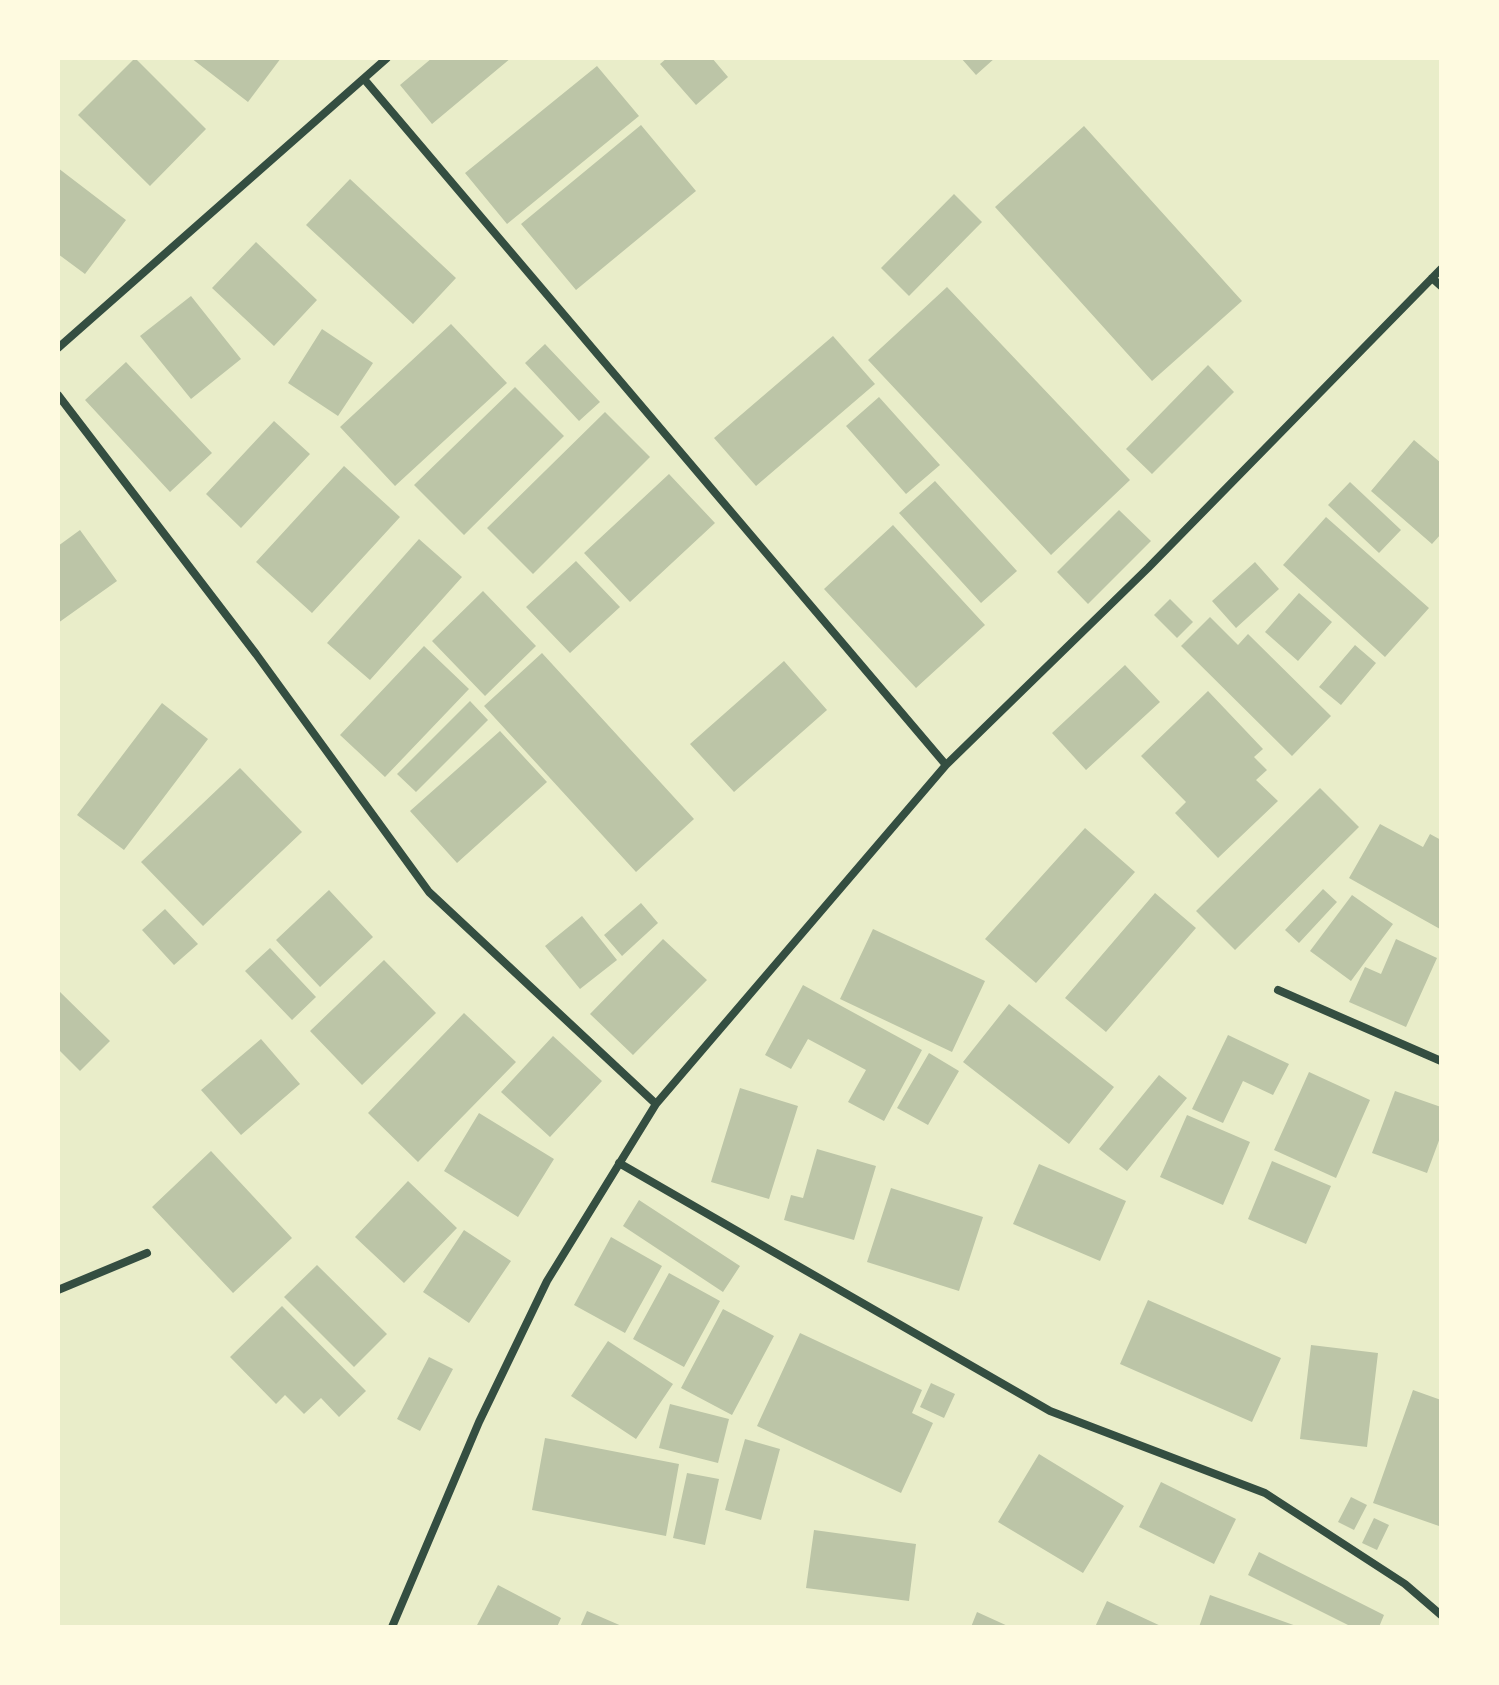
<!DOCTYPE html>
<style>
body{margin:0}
#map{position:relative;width:1499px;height:1685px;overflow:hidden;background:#e9edc9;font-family:"Nunito Sans",sans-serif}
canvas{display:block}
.frame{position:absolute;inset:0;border:60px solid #fefae0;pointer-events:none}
</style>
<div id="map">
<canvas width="1499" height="1685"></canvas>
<div class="frame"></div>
</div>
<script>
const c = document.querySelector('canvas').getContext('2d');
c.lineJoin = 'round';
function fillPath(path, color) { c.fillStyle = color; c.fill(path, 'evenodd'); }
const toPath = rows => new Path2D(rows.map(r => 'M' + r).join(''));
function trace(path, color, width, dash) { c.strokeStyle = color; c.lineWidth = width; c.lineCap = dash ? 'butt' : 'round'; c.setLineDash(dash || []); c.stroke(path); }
fillPath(toPath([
 [135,58,206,129,150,186,78,115],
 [191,58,281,58,248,102],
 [432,58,511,58,432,124,400,85],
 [667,58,712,58,728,77,696,105,660,64],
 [961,58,995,58,976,75],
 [597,66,639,116,507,224,465,173],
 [641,125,696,191,576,290,521,224],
 [1084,126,1242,301,1152,381,995,207],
 [58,168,126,220,85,274,58,254],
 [350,179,456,278,413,324,306,225],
 [954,194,982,222,909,296,881,268],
 [256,242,317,300,274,346,212,288],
 [947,287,1130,480,1051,555,868,360],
 [191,296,241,359,191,399,140,336],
 [451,324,507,383,395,486,340,427],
 [322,329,373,363,338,416,288,383],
 [833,336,875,384,756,486,714,438],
 [545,344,600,402,579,421,525,363],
 [126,362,212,453,170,492,85,400],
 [1208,365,1234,392,1152,474,1126,449],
 [515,387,564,436,464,535,414,485],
 [879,397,940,465,906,494,846,426],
 [605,412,650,457,533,574,487,528],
 [274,421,310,454,241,528,206,494],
 [1414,440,1441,463,1441,534,1432,544,1371,491],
 [344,466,400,517,312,613,256,562],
 [669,474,715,523,630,602,584,553],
 [935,481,1017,571,981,603,899,513],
 [1350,482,1401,530,1379,553,1328,505],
 [1119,510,1151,541,1088,604,1057,572],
 [1326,517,1429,608,1385,657,1283,565],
 [893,525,985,625,916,688,824,589],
 [80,530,117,581,58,623,58,546],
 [419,539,462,577,370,680,327,643],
 [576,561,620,607,570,653,526,607],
 [1255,562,1279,589,1236,628,1212,601],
 [483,591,536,646,485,696,432,641],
 [1299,593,1332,622,1298,661,1265,632],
 [1170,599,1193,622,1177,638,1154,615],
 [1210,617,1238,645,1248,634,1331,716,1292,756,1181,646],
 [1355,645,1376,663,1341,705,1319,687],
 [424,646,469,689,385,777,340,735],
 [542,653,694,819,636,872,484,706],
 [784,661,827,710,734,792,690,744],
 [1125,665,1160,702,1086,770,1052,733],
 [1208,691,1263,749,1254,757,1267,770,1256,780,1278,801,1218,858,1175,813,1186,802,1141,756],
 [470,701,488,720,416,792,397,774],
 [162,703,208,739,124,850,77,815],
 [500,731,547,782,457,863,410,811],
 [240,768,302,832,203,926,141,862],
 [1320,788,1359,827,1235,950,1196,911],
 [1380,824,1423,847,1430,834,1441,840,1440,929,1349,878],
 [1085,828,1135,872,1036,983,985,939],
 [1323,889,1337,902,1299,943,1285,930],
 [329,890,373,937,320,987,276,940],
 [1155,893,1196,928,1106,1032,1065,998],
 [1352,895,1393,924,1351,981,1310,951],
 [641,903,658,923,622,956,604,935],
 [165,909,198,944,174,965,142,930],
 [582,916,617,960,580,989,545,946],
 [873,929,985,981,952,1052,840,999],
 [663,939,707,980,633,1055,590,1014],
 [1396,939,1437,958,1406,1027,1349,1002,1365,967,1381,974],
 [270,948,316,997,292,1020,245,971],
 [384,960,436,1013,362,1085,310,1031],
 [803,985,922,1050,884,1121,848,1102,866,1070,808,1039,791,1069,765,1055],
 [58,990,110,1041,80,1071,58,1049],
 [1009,1004,1114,1087,1069,1144,963,1062],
 [464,1013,516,1062,418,1162,368,1113],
 [1228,1035,1289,1064,1273,1095,1243,1081,1223,1123,1192,1109],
 [553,1036,602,1081,550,1137,501,1092],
 [261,1039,300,1084,241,1135,201,1090],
 [929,1053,959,1071,928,1125,897,1108],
 [1309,1072,1370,1100,1336,1178,1274,1150],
 [1159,1075,1187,1098,1127,1171,1099,1149],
 [740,1088,798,1106,769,1199,711,1182],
 [1395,1091,1441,1107,1441,1135,1427,1173,1372,1153],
 [479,1113,554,1159,518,1217,444,1171],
 [1187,1115,1250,1142,1223,1205,1160,1177],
 [817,1149,876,1166,854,1240,784,1220,791,1195,803,1198],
 [211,1151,292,1238,233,1293,152,1207],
 [1272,1161,1331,1186,1306,1244,1248,1219],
 [1039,1164,1126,1201,1100,1261,1013,1224],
 [408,1181,457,1228,404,1283,355,1237],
 [891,1188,983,1217,959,1291,867,1262],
 [639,1200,740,1266,723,1292,623,1226],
 [464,1230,511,1261,469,1323,423,1292],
 [611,1237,662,1266,625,1333,574,1305],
 [317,1265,387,1334,354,1367,284,1297],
 [669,1273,720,1301,684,1367,633,1339],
 [1148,1300,1281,1358,1252,1422,1120,1364],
 [282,1306,366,1391,339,1417,321,1398,304,1414,285,1395,276,1404,230,1357],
 [723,1309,774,1336,732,1415,681,1388],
 [800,1333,922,1390,912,1413,933,1423,901,1493,757,1426],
 [608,1341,673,1384,636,1439,571,1396],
 [1311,1345,1378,1353,1367,1447,1300,1439],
 [429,1357,453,1369,420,1431,397,1419],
 [931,1383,955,1394,944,1418,920,1407],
 [1413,1390,1441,1400,1439,1526,1373,1503],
 [670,1404,729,1419,718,1463,659,1448],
 [545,1438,679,1464,666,1536,532,1510],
 [745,1439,780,1449,761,1520,725,1510],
 [1039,1454,1124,1506,1083,1573,998,1522],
 [687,1473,719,1479,705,1545,673,1538],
 [1161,1482,1236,1519,1214,1564,1139,1527],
 [1351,1497,1367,1505,1354,1530,1338,1522],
 [1374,1518,1389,1525,1377,1550,1362,1543],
 [814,1530,916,1544,909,1601,806,1588],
 [1259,1552,1384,1615,1379,1627,1352,1627,1248,1575],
 [498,1585,561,1618,557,1627,476,1627],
 [1210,1595,1299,1627,1199,1627],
 [1107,1601,1163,1627,1095,1627],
 [587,1611,624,1627,580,1627],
 [977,1612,1010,1627,971,1627]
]), '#bcc5a7');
trace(toPath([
 [364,79,946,765],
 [1432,278,1441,286],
 [58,348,387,58],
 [58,395,256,654,429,892,656,1104],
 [1278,990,1441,1061],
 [619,1163,1050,1411,1265,1493,1405,1584,1441,1615],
 [58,1290,147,1253],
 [392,1627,479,1422,547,1281,656,1104,946,765,1148,568,1441,269]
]), '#344e41', 8);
</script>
